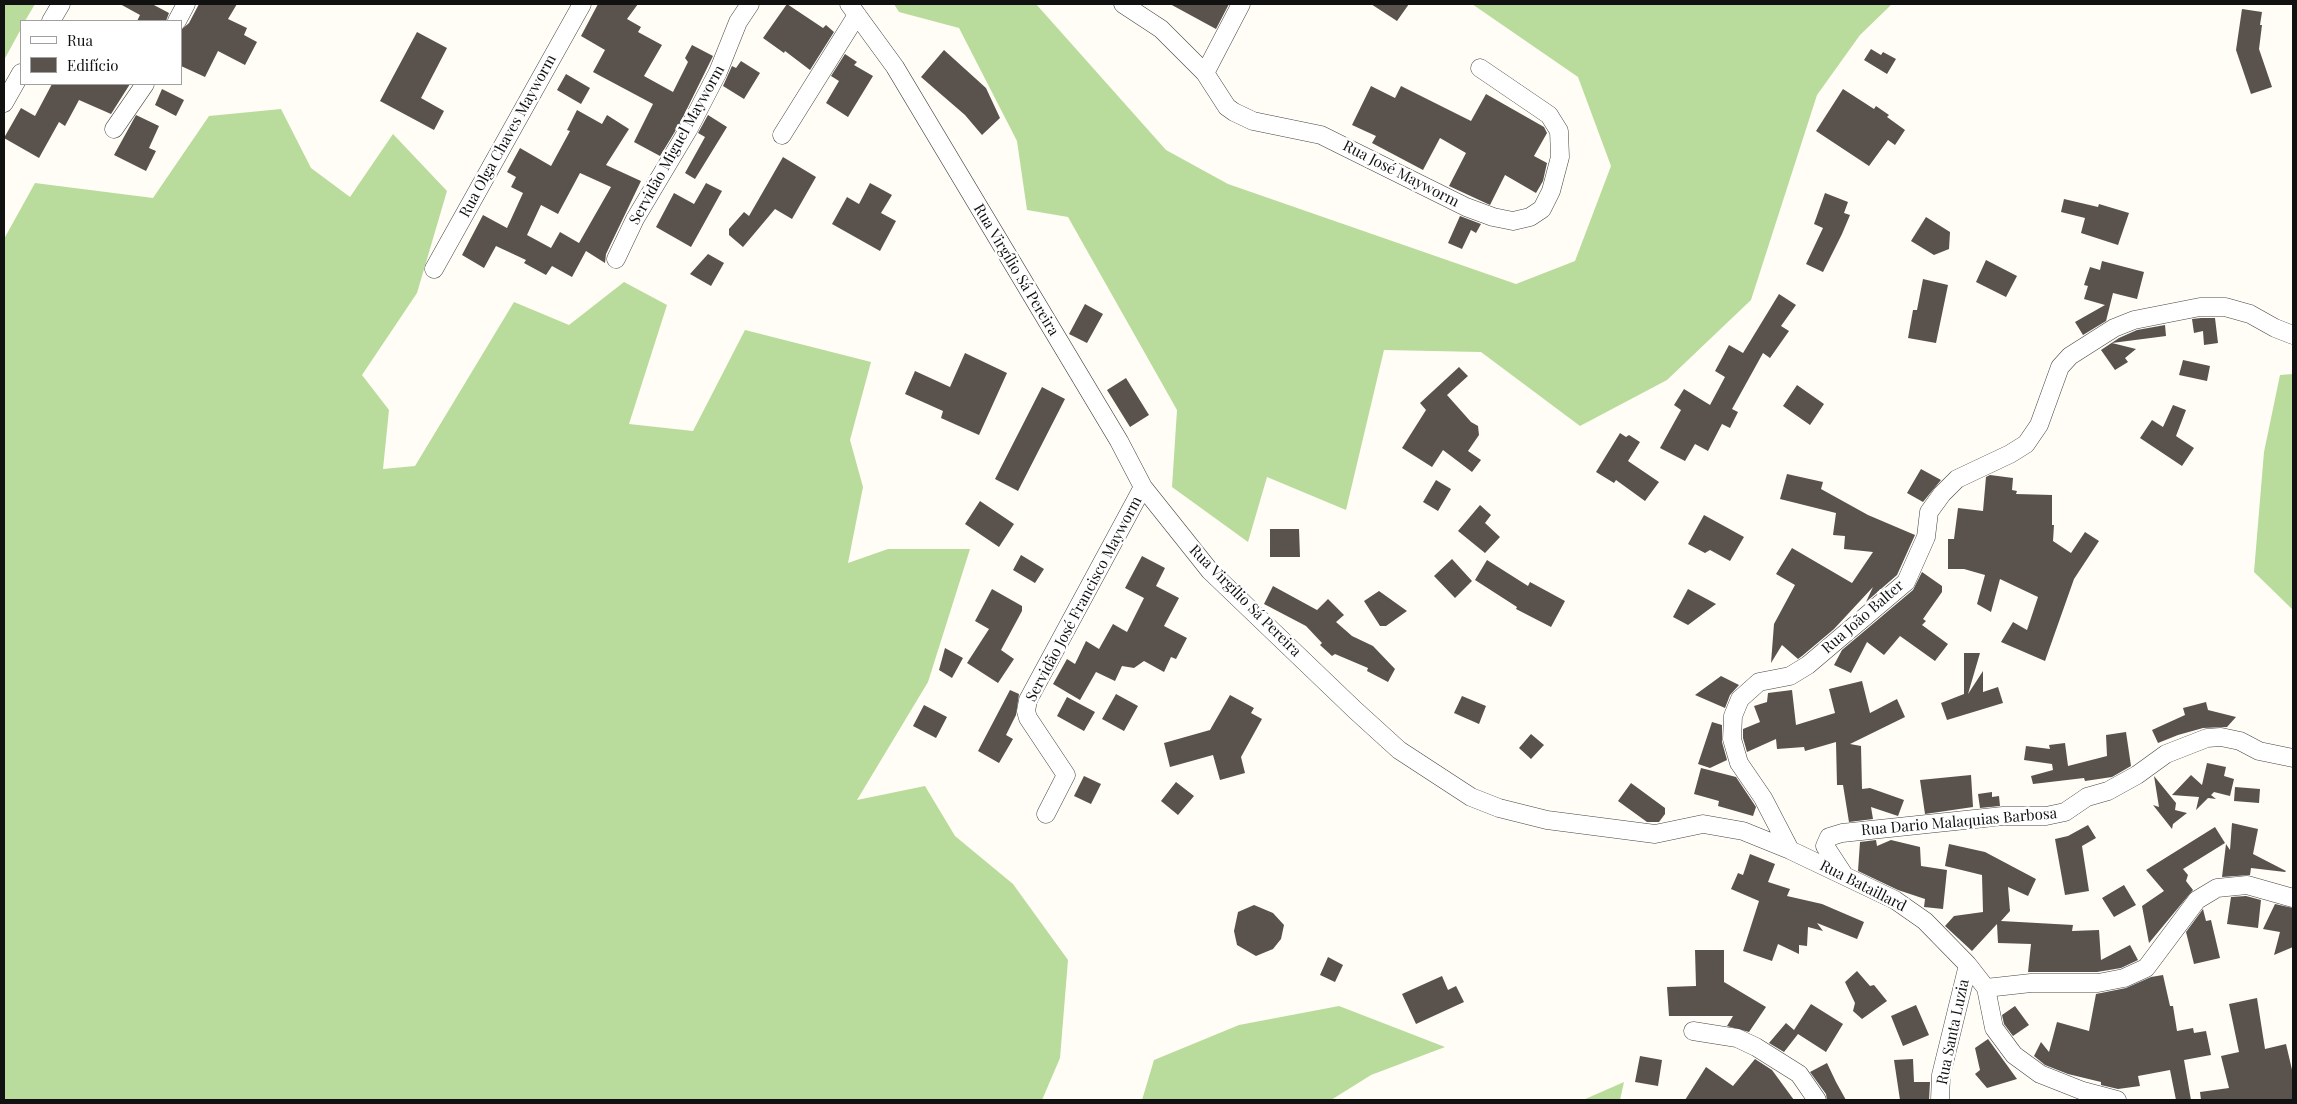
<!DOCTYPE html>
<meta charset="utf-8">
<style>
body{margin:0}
#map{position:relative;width:2297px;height:1104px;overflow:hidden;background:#fffdf5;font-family:"Playfair Display",serif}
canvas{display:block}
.frame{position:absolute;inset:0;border:5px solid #111;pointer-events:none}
.legend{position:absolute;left:20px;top:20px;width:162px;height:65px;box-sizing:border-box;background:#fff;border:1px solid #a0a0a0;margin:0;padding:6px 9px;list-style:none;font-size:15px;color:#111}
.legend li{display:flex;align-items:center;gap:10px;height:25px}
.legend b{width:25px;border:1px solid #a0a0a0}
</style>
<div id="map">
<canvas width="2297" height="1104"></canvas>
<div class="frame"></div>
<ul class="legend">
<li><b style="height:6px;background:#fff"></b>Rua</li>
<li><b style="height:14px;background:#5a524d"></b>Edifício</li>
</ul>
</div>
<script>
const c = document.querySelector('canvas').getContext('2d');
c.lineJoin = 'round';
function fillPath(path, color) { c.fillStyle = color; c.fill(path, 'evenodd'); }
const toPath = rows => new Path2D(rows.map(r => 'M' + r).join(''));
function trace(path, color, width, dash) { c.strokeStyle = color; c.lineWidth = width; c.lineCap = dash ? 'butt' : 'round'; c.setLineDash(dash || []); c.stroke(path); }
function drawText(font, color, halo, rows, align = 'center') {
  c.font = font + ' "Playfair Display",serif'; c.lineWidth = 5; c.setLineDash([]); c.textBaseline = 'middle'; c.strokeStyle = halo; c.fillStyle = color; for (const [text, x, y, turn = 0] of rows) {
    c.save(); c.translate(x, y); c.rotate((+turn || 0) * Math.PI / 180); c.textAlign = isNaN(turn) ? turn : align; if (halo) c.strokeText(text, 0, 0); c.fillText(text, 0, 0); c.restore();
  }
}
fillPath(toPath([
 [4,4,35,4,25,21,21,21,21,29,4,60],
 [894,4,1036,4,1166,150,1228,184,1516,284,1575,261,1611,166,1578,77,1472,4,1892,4,1860,35,1817,95,1751,300,1667,380,1580,426,1481,352,1384,350,1346,510,1267,477,1248,542,1172,487,1177,410,1068,217,1027,210,1017,141,959,28,899,12],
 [281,109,311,168,350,197,393,134,447,191,417,293,362,375,389,410,383,469,415,466,514,302,569,325,624,282,667,305,629,424,693,431,745,330,871,362,850,440,863,487,848,563,888,549,970,549,928,682,857,800,925,786,955,836,1013,884,1068,960,1060,1058,1042,1100,4,1100,4,239,35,183,153,198,209,116],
 [2293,374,2293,610,2254,572,2264,452,2280,375],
 [1339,1006,1445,1047,1371,1075,1331,1100,1142,1100,1154,1060,1239,1025],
 [1624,1082,1620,1100,1583,1100]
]), '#b9dc9c');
fillPath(toPath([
 [120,4,152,4,169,13,166,21,137,21,140,15],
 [199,4,237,4,228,19,247,28,244,35,257,42,245,65,218,51,205,77,181,66,181,30,189,23],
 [598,4,638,4,627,19,641,27,638,32,662,45,644,76,673,92,688,62,685,58,692,45,713,56,679,125,660,156,634,142,653,104,593,72,605,50,581,36],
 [787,4,823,28,826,25,834,32,810,70,785,51,784,53,763,38],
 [1170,4,1229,4,1216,29],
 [1371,4,1409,4,1397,21],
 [2242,9,2262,12,2260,25,2262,25,2259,49,2272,87,2251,94,2236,50],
 [417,32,447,48,421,98,444,111,434,130,380,101],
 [1871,49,1881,55,1883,52,1896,59,1887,74,1864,60],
 [944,50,986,88,1000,118,982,135,965,115,921,77],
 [845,54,857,62,854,65,873,76,848,117,826,103,839,81,831,76],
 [741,61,760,73,744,99,723,86,732,66,736,68],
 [566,74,590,88,581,104,557,90],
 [52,84,130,84,111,114,79,100,65,126,59,122,39,158,4,138,21,108,35,116],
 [1371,86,1395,98,1401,86,1471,121,1486,94,1544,127,1547,133,1534,156,1547,163,1543,181,1536,193,1505,175,1490,205,1449,186,1466,153,1440,138,1423,170,1372,143,1376,136,1352,125],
 [162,89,184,100,176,116,155,105],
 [1843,89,1874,109,1876,106,1889,115,1887,117,1905,130,1895,145,1888,140,1869,166,1816,131],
 [577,110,602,124,607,115,629,129,606,165,641,181,606,254,605,263,586,251,572,277,552,266,546,275,524,263,526,260,496,246,484,268,462,255,483,215,507,228,523,193,511,187,516,177,507,172,520,148,551,166,570,131,567,130],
 [580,173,611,187,579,243,560,232,551,248,527,235,541,205,558,214],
 [136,115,159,126,149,148,156,151,146,171,114,155],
 [708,115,727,127,695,179,685,173,705,137,698,133],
 [783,157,816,177,792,219,775,209,743,247,729,235,729,229,744,212,749,216],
 [706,183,722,191,691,247,656,227,674,193,694,204],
 [870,183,892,195,881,213,896,221,880,251,832,224,847,197,859,204],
 [1825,193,1848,202,1844,213,1850,215,1842,234,1823,272,1806,264,1823,228,1814,224],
 [2064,199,2098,207,2099,204,2129,213,2118,245,2081,233,2085,218,2061,212],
 [1460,216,1481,224,1476,233,1471,230,1462,249,1448,243],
 [1926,217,1950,232,1949,249,1934,255,1911,241],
 [708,254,724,263,711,286,690,274],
 [1986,260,2017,276,2006,297,1976,282],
 [2102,261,2144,272,2137,299,2113,293,2106,321,2083,335,2075,322,2105,305,2084,299,2088,286,2084,285,2090,267,2100,270],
 [1923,279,1948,285,1936,343,1908,338,1913,310,1917,310],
 [1779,294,1796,305,1781,326,1789,331,1770,358,1763,353,1732,409,1738,412,1730,428,1722,424,1708,451,1695,444,1685,461,1660,448,1681,410,1674,405,1684,389,1710,405,1725,377,1715,371,1729,345,1743,353],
 [1085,304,1103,314,1087,343,1069,334],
 [2201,318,2215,318,2218,343,2204,345,2203,331,2194,333,2192,319],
 [2165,325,2166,336,2112,343,2136,349,2125,358,2128,362,2115,370,2101,350,2119,338,2137,330],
 [965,353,1007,373,979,435,941,418,943,411,905,394,915,371,950,387],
 [2183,360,2210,366,2207,381,2179,375],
 [1459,367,1468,376,1447,395,1471,422,1478,426,1479,435,1468,451,1481,460,1472,472,1443,450,1432,467,1402,448,1426,410,1420,403],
 [1126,378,1149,415,1130,427,1107,390],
 [1797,385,1824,404,1810,425,1783,406],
 [1042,387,1065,399,1018,491,995,479],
 [2173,405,2186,410,2176,436,2194,448,2182,466,2140,438,2152,420,2163,427],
 [1620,433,1626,437,1629,435,1640,442,1628,461,1659,482,1645,501,1616,480,1614,483,1596,472],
 [1921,469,1941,480,1923,502,1907,493],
 [1787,474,1823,482,1821,489,1868,515,1915,535,1897,575,1866,602,1873,587,1834,629,1802,656,1798,659,1782,645,1771,663,1774,624,1795,585,1776,574,1792,548,1852,583,1873,552,1844,549,1845,536,1833,535,1836,513,1780,499],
 [1990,475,2013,478,2012,490,2017,491,2016,494,2052,495,2052,525,2054,525,2053,541,2071,553,2085,532,2099,541,2074,579,2045,661,2001,642,2013,622,2027,630,2038,597,2000,579,1991,612,1977,604,1985,575,1964,569,1948,569,1948,539,1954,539,1958,508,1983,511,1986,477],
 [1436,480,1451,489,1438,511,1423,502],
 [980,501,1014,524,999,547,965,524],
 [1480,505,1491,515,1485,523,1500,537,1485,553,1458,531],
 [1704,515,1744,537,1730,561,1710,550,1705,553,1688,544],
 [1270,529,1299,529,1300,557,1270,557],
 [1021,555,1044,569,1035,583,1013,570],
 [1142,556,1165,568,1156,586,1179,598,1164,626,1187,638,1176,659,1171,657,1164,672,1144,661,1134,668,1122,666,1115,681,1096,672,1080,700,1053,684,1067,659,1075,664,1086,641,1099,649,1113,624,1127,632,1144,598,1125,588],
 [1452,559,1472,581,1455,598,1434,576],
 [1487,560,1528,586,1530,582,1565,601,1551,627,1516,609,1517,607,1475,580],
 [1922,572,1942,586,1942,592,1923,619,1926,621,1922,625,1948,644,1935,661,1900,636,1884,655,1867,642,1851,673,1834,665,1842,650,1913,590],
 [1273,586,1317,610,1328,599,1344,615,1336,622,1352,636,1373,646,1395,669,1388,682,1367,671,1368,668,1335,654,1332,656,1320,645,1322,643,1306,626,1264,604],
 [992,589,1022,606,1022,611,1001,650,1014,659,998,683,967,663,989,629,975,621],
 [1688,589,1716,604,1688,625,1673,617],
 [1379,591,1407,611,1386,626,1380,626,1364,601],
 [945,648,963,658,952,678,939,670],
 [1964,653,1980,653,1968,694,1983,671,1983,692,1998,687,2003,703,1947,720,1941,703,1964,694],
 [1721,676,1739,685,1730,695,1725,708,1695,695],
 [1862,681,1870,713,1897,699,1905,717,1850,744,1861,746,1862,789,1870,788,1904,800,1898,816,1871,807,1873,819,1849,822,1843,785,1837,785,1836,742,1805,751,1804,747,1777,749,1776,739,1747,752,1743,738,1743,729,1760,722,1754,706,1767,702,1768,693,1792,690,1796,725,1835,713,1829,689],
 [1010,690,1019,694,1016,715,1006,735,1013,739,999,763,978,751],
 [1116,694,1138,706,1124,731,1102,719],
 [1230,695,1254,708,1251,713,1262,719,1241,757,1245,773,1220,780,1213,755,1170,767,1164,743,1210,730],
 [1462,696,1486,706,1479,724,1454,713],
 [1067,697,1095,712,1084,731,1057,716],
 [2206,702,2208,710,2236,717,2227,727,2203,728,2178,735,2158,743,2152,730,2185,715,2183,708],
 [924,705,947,717,936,738,913,726],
 [1712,722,1722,725,1722,742,1727,760,1710,768,1698,764],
 [2126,732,2131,766,2112,777,2085,781,2084,778,2033,784,2031,776,2053,770,2052,764,2024,760,2026,746,2050,749,2049,745,2065,743,2068,766,2107,756,2106,735],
 [1531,734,1544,745,1531,759,1519,748],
 [2207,763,2226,767,2224,776,2234,779,2230,796,2214,792,2211,795,2216,799,2208,798,2196,810,2199,797,2172,795,2191,775,2202,785],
 [1701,768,1736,777,1756,807,1753,816,1718,806,1719,801,1694,794],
 [1971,775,1973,807,1925,814,1920,780],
 [1084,776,1101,784,1091,804,1074,796],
 [2154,776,2176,803,2175,810,2187,813,2173,824,2172,829,2153,805,2159,807],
 [1176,782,1194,796,1178,815,1161,801],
 [1631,783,1665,808,1665,814,1659,822,1647,822,1618,801],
 [2235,787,2260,789,2259,803,2234,801],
 [1992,792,1992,797,1999,796,2000,806,1980,808,1978,794],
 [2232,823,2258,829,2253,854,2286,871,2285,872,2251,868,2250,875,2222,877,2226,844,2230,850],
 [2088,825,2096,838,2082,846,2089,891,2065,895,2055,839,2068,836],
 [2215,827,2225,843,2183,869,2188,875,2186,881,2193,890,2149,943,2142,906,2164,891,2146,870],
 [1876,840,1877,846,1891,840,1920,847,1921,866,1947,870,1943,909,1924,907,1925,899,1898,890,1858,871,1860,842],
 [1949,844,1985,852,2036,879,2028,896,2008,887,2010,911,2001,921,2073,925,2072,931,2099,930,2101,960,2130,945,2138,960,2121,968,2097,972,2028,972,2031,944,1998,943,1997,924,1972,951,1945,926,1954,916,1983,912,1982,875,1945,866],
 [1750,854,1775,864,1768,882,1790,889,1787,896,1822,904,1864,922,1857,939,1817,923,1823,931,1808,927,1807,946,1799,945,1799,954,1778,944,1772,961,1743,951,1759,901,1731,889,1738,873,1743,875],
 [2124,885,2136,905,2114,917,2102,898],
 [2246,896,2261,900,2258,928,2227,924,2231,897],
 [2275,904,2293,908,2293,947,2274,955,2280,932,2263,929],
 [1254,905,1273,913,1284,925,1281,939,1273,949,1256,956,1237,945,1234,931,1238,912],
 [2203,909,2206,921,2211,920,2220,958,2194,964,2186,932],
 [1695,950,1724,950,1724,982,1766,1007,1749,1032,1727,1026,1733,1016,1669,1016,1667,987,1696,986],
 [1328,957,1343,965,1335,982,1320,975],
 [1857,971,1870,986,1874,985,1887,1001,1862,1019,1853,1011,1855,1003,1845,982],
 [2163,975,2170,1006,2173,1006,2177,1031,2193,1028,2194,1033,2206,1031,2211,1055,2184,1060,2191,1100,2176,1100,2170,1070,2138,1076,2140,1086,2118,1089,2101,1085,2101,1082,2068,1074,2045,1065,2034,1056,2041,1042,2049,1052,2057,1022,2089,1031,2096,994,2126,988,2151,977],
 [1442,976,1448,990,1456,986,1464,1002,1416,1024,1402,994],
 [2257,998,2265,1049,2286,1044,2293,1074,2293,1100,2201,1100,2200,1092,2229,1088,2221,1056,2239,1052,2229,1004],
 [1811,1004,1843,1024,1826,1052,1798,1034,1784,1052,1769,1043,1786,1023,1794,1030],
 [1916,1005,1929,1035,1903,1046,1891,1016],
 [2015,1006,2029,1025,2013,1036,2004,1024,2002,1015],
 [1988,1039,2017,1079,1987,1088,1975,1074,1980,1070,1975,1048],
 [1640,1056,1662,1060,1658,1086,1635,1082],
 [1755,1059,1772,1070,1794,1100,1685,1100,1706,1067,1733,1086],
 [1913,1059,1914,1082,1930,1082,1929,1100,1900,1100,1894,1060],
 [1827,1063,1836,1082,1846,1100,1827,1100,1826,1094,1810,1072]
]), '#5a524d');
const minor = toPath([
 [849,4,895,67,1119,441,1143,487,1210,571,1355,710,1399,750,1471,797,1499,808,1547,820,1655,834,1703,824,1743,831,1790,850,1895,900,1925,921,1968,965,1986,988,1994,1028,2014,1055,2040,1074,2083,1091,2117,1100],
 [1123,4,1161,29,1205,73,1227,107,1234,112,1253,121,1321,135,1466,207,1493,217,1513,221,1530,217,1542,209,1551,191,1560,157,1559,131,1549,115,1480,68],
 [51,21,61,4],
 [177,21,186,4],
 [1205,73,1241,4],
 [4,103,21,73],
 [114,129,145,84],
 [782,135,857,15],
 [616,259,635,219,688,130,718,72,738,22,750,4],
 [434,269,582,4],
 [1046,814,1066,775,1028,718,1026,711,1028,700,1143,487],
 [1790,850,1763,798,1739,763,1732,739,1733,716,1740,699,1759,682,1790,676,1808,665,1906,582,1926,537,1929,512,1942,494,1957,479,2010,454,2026,444,2039,425,2060,367,2070,356,2114,328,2134,320,2200,307,2225,307,2250,314,2275,328,2293,335],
 [1844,875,1825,846,1829,837,1842,833,2003,816,2046,816,2065,812,2087,797,2108,791,2137,775,2166,754,2207,738,2221,737,2240,741,2259,751,2293,758],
 [1986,988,2031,983,2098,983,2124,978,2146,968,2197,900,2217,888,2247,885,2293,898],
 [1693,1031,1737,1038,1756,1047,1799,1074,1817,1100],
 [1940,1100,1941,1075,1968,965]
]);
trace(minor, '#444', 19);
trace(minor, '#fff', 18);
drawText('15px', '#111', '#fff', [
 ["Rua Olga Chaves Mayworm",508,136,-61],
 ["Servidão Miguel Mayworm",677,145,-61],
 ["Rua José Mayworm",1401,174,27],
 ["Rua Virgílio Sá Pereira",1016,270,59],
 ["Servidão José Francisco Mayworm",1084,599,-62],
 ["Rua Virgílio Sá Pereira",1245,601,45],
 ["Rua João Balter",1863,617,-41],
 ["Rua Dario Malaquias Barbosa",1959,822,-5],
 ["Rua Bataillard",1863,886,27],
 ["Rua Santa Luzia",1953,1032,-78]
]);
</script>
